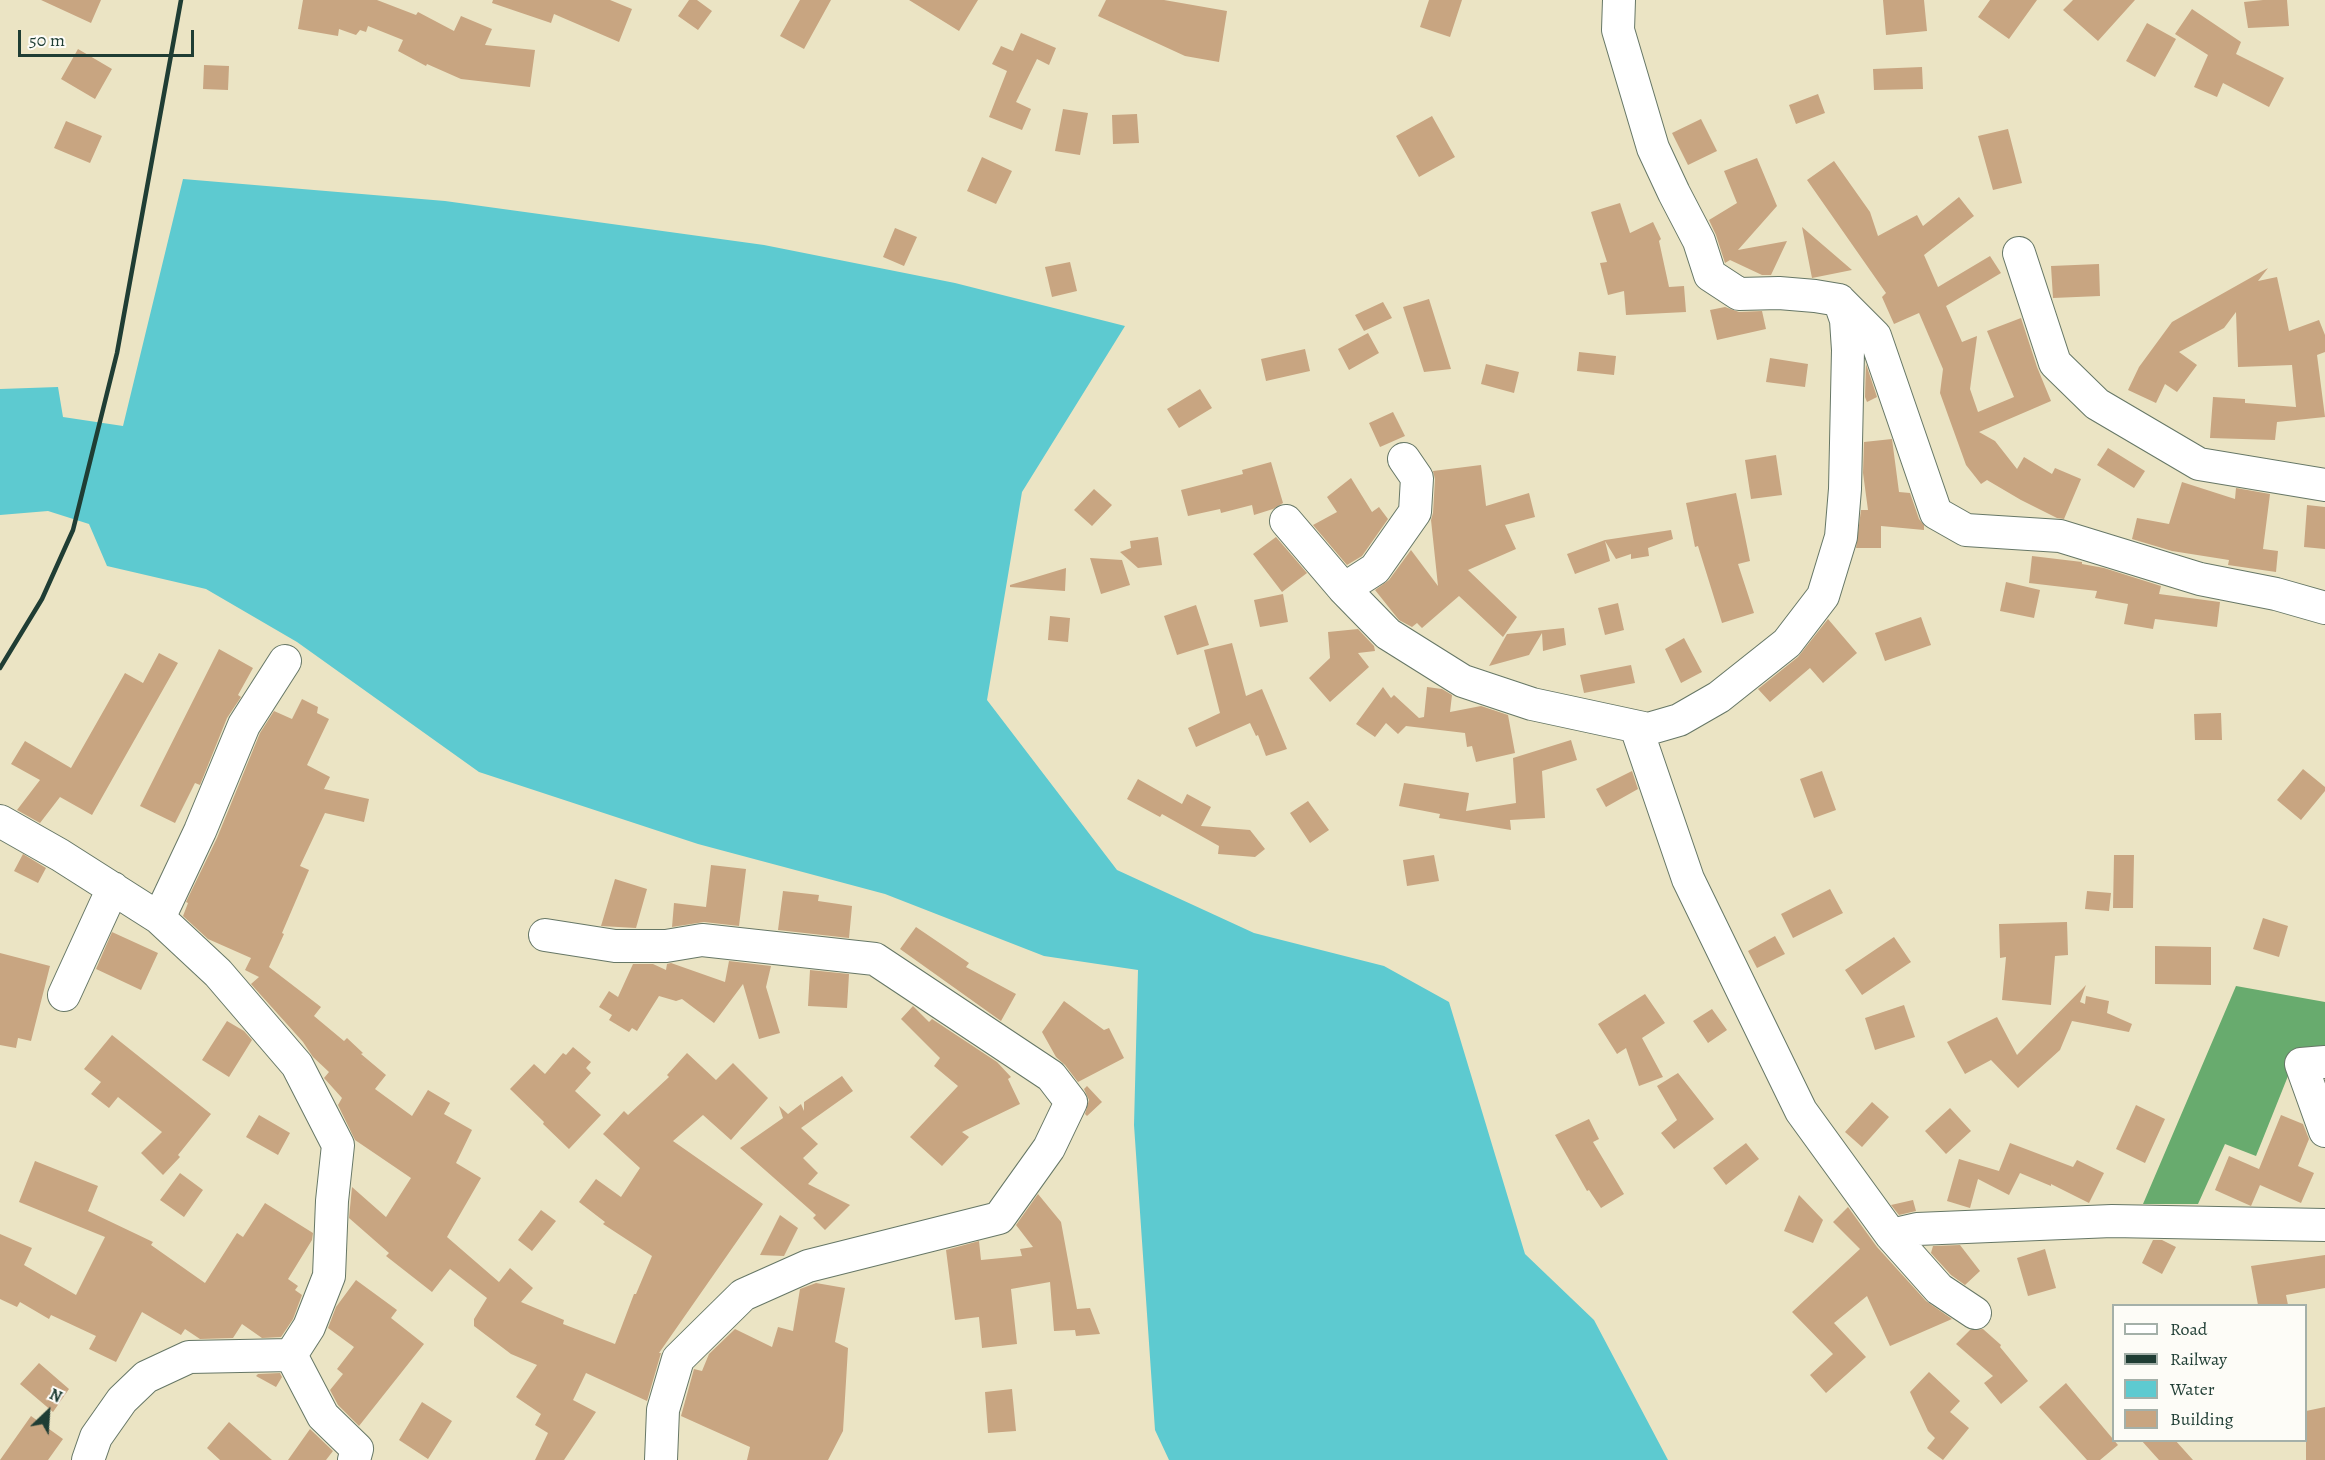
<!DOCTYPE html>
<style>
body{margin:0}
#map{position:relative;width:2325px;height:1460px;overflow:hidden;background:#ebe4c4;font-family:Alegreya,serif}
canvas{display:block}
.legend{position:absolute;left:2112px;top:1304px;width:195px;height:138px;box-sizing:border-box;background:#fdfcf7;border:2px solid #a4b0a9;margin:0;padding:8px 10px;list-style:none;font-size:18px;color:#1f3d34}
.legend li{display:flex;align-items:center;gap:12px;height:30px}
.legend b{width:30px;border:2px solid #a4b0a9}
.north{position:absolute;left:18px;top:1382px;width:60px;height:60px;-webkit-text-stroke:4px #fdfcf7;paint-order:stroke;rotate:25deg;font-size:16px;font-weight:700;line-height:24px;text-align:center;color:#1f3d34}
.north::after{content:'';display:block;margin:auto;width:21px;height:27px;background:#1f3d34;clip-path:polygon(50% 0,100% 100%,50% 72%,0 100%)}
.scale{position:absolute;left:18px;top:30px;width:176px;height:27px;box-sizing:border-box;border:3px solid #1f3d34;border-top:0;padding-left:8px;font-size:18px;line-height:21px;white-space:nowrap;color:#1f3d34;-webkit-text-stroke:4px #fdfcf7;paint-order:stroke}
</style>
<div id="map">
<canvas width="2325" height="1460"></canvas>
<ul class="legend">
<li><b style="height:8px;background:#fff"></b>Road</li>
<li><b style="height:8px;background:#1f3d34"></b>Railway</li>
<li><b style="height:16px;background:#5dcad0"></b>Water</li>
<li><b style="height:16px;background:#c8a581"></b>Building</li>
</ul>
<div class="north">N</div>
<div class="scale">50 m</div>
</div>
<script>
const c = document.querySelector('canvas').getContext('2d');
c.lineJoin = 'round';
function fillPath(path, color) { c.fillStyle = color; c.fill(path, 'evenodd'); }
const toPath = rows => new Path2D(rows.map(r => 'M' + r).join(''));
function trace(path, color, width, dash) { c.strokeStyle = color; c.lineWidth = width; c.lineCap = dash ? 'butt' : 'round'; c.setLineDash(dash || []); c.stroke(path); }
fillPath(toPath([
 [2236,986,2325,1002,2325,1049,2298,1051,2256,1156,2225,1144,2198,1204,2143,1204]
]), '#68ab6e');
fillPath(toPath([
 [183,179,445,201,764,245,955,283,1125,326,1022,492,987,700,1117,870,1254,933,1384,966,1449,1002,1525,1254,1594,1320,1668,1460,1169,1460,1155,1430,1134,1125,1138,970,1044,956,885,894,698,844,479,772,297,642,206,589,107,566,89,524,48,511,0,515,0,389,58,387,63,417,123,426]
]), '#5dcad0');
fillPath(toPath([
 [41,0,101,0,91,23],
 [303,0,377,0,416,15,418,12,454,31,461,16,492,29,485,45,535,50,530,87,461,79,427,64,426,66,398,51,403,40,368,26,366,32,360,30,356,35,339,29,338,36,298,29],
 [493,0,610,0,632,9,619,42,554,14,551,23,492,3],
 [689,0,697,0,712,11,698,30,678,16],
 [800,0,831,0,804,49,780,36],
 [909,0,978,0,959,31],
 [1106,0,1164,0,1227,11,1219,62,1185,56,1098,16],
 [1429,0,1462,0,1450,37,1420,27],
 [1883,0,1924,0,1927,31,1886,35],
 [1990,0,2037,0,2009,39,1978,17],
 [2073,0,2135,0,2098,41,2063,10],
 [2263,0,2287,0,2289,26,2248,28,2244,2],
 [2192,9,2241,42,2236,54,2284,78,2269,107,2223,83,2217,97,2194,87,2208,55,2175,34],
 [2147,23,2176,39,2155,77,2126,61],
 [1021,33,1056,48,1049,65,1037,59,1016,102,1031,109,1022,130,989,117,1007,71,992,64,1001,46,1013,51],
 [78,49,112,69,95,99,61,79],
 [204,65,229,66,228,90,203,89],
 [1922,67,1923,89,1874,90,1873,69],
 [1818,94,1825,113,1796,124,1789,105],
 [1063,109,1088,113,1080,155,1055,151],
 [1137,114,1139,143,1113,144,1112,115],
 [1432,116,1455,157,1419,177,1396,136],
 [1701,119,1717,151,1688,165,1672,133],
 [66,121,102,136,90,163,54,148],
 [2008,129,2022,183,1993,190,1978,136],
 [982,157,1012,171,996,204,967,191],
 [1757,158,1777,206,1738,250,1787,241,1771,275,1762,275,1730,260,1725,263,1716,235,1709,220,1737,203,1724,171],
 [1834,161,1870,212,1878,236,1917,215,1923,226,1959,197,1974,216,1924,255,1938,287,1990,256,2001,273,1946,306,1962,342,1977,336,1970,389,1978,412,2014,397,1987,331,2021,318,2037,367,2051,401,1979,432,1995,441,2017,469,2024,457,2052,474,2055,468,2081,479,2064,519,2057,518,2021,500,1987,480,1981,484,1966,465,1940,393,1943,369,1919,313,1894,324,1882,297,1886,293,1807,180],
 [1620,203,1630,233,1653,222,1661,239,1659,241,1669,287,1684,286,1686,312,1626,315,1624,291,1608,295,1600,263,1607,262,1591,212],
 [1802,227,1852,270,1812,278],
 [895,228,917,237,904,266,883,257],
 [1070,262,1077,291,1052,297,1045,267],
 [2099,264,2100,296,2053,298,2051,266],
 [2268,268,2258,281,2277,277,2289,331,2319,320,2325,335,2325,352,2317,355,2325,417,2277,422,2275,440,2210,438,2213,397,2245,399,2245,403,2296,407,2292,365,2238,367,2236,312,2224,328,2179,352,2197,365,2177,392,2165,384,2156,403,2128,390,2139,367,2172,322],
 [1429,299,1451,369,1424,372,1403,307],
 [1383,302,1392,318,1364,331,1355,315],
 [1725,307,1739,312,1762,311,1766,329,1717,340,1710,310],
 [1368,333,1379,353,1349,370,1338,349],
 [1305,349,1310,371,1266,381,1261,359],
 [1579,352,1616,356,1614,375,1577,371],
 [1770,358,1808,364,1805,387,1766,382],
 [1486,364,1519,372,1514,393,1481,384],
 [1866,364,1877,397,1867,402,1865,397],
 [1200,389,1212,408,1179,428,1167,409],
 [1393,412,1405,436,1380,447,1369,423],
 [1892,439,1899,492,1910,493,1919,519,1924,525,1924,530,1881,526,1881,548,1856,548,1861,510,1868,510,1863,473,1864,442],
 [2108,448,2145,471,2134,488,2097,465],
 [1776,455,1782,495,1751,499,1745,460],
 [1271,462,1283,503,1273,509,1254,515,1252,505,1221,513,1220,509,1188,516,1181,490,1243,474,1242,470],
 [1481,465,1486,506,1529,493,1535,517,1505,525,1516,549,1468,570,1517,617,1503,637,1459,596,1422,628,1417,623,1412,627,1399,620,1375,590,1389,580,1411,550,1438,586,1431,520,1433,513,1435,479,1433,471],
 [1351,478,1372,512,1379,507,1388,519,1362,556,1347,565,1313,525,1337,512,1327,497],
 [2182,482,2235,499,2236,488,2270,494,2263,549,2278,551,2276,572,2228,565,2229,560,2172,551,2132,539,2137,518,2169,524],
 [1094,489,1112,505,1092,526,1074,510],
 [1736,493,1750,561,1738,564,1754,613,1722,623,1698,546,1695,547,1686,503],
 [2307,505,2325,507,2325,549,2304,547],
 [1671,530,1673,539,1648,548,1649,556,1631,559,1631,554,1616,559,1605,541,1610,561,1575,574,1567,554,1605,540],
 [1158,537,1162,565,1138,568,1120,552,1131,548,1130,541],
 [1276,537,1307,573,1282,592,1253,554],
 [2032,556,2082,562,2082,564,2104,568,2161,586,2159,594,2220,602,2217,627,2155,619,2153,629,2124,624,2128,604,2095,598,2097,591,2029,583],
 [1090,558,1122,560,1130,585,1101,594],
 [1066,568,1065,591,1010,587,1010,585],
 [2006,582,2040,590,2034,618,2000,611],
 [1283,594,1288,622,1260,627,1254,600],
 [1618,603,1624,630,1605,635,1598,608],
 [1196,605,1209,645,1177,655,1164,616],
 [1050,616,1070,618,1068,642,1048,640],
 [1921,617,1931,645,1885,661,1875,633],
 [1828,619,1857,653,1823,683,1810,668,1770,702,1758,689,1798,657],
 [1564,628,1566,645,1543,651,1542,633,1529,655,1489,666,1507,634],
 [1358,629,1374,646,1375,651,1358,653,1369,667,1330,702,1309,678,1330,658,1328,632],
 [1684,638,1702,672,1681,683,1665,649],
 [1232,643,1246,696,1262,689,1287,749,1266,756,1258,735,1256,736,1250,723,1196,747,1188,728,1220,713,1204,650],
 [219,649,253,668,238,695,241,697,227,718,200,785,195,783,175,823,140,806],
 [159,653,178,663,92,815,60,797,40,823,17,810,40,780,11,764,25,741,71,768,125,673,143,683],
 [1631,665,1635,683,1584,693,1580,675],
 [1383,687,1391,698,1394,695,1419,718,1424,717,1427,687,1442,689,1452,695,1450,712,1481,706,1508,715,1515,753,1476,762,1472,746,1467,747,1465,733,1406,726,1398,734,1386,723,1375,737,1356,724],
 [302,699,318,707,317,713,329,719,307,765,330,777,324,789,369,799,364,822,325,813,300,866,309,870,282,933,284,934,269,967,321,1007,314,1016,344,1041,347,1038,363,1053,361,1054,386,1075,375,1089,412,1116,428,1090,450,1103,444,1114,472,1130,456,1163,481,1178,447,1237,499,1282,510,1268,533,1288,521,1302,564,1320,563,1324,615,1344,634,1294,636,1294,652,1256,603,1224,605,1222,579,1202,596,1179,621,1197,640,1168,603,1134,624,1111,628,1115,669,1077,667,1075,687,1053,716,1080,733,1063,768,1098,731,1140,703,1115,673,1141,763,1204,659,1353,661,1353,647,1401,586,1373,573,1400,596,1412,564,1460,535,1460,548,1433,535,1425,541,1414,516,1397,537,1365,511,1354,474,1326,474,1319,487,1298,450,1269,432,1292,386,1256,389,1253,349,1218,352,1187,386,1217,411,1178,355,1140,338,1105,342,1098,324,1078,329,1072,313,1057,303,1042,251,984,259,977,245,970,251,958,208,939,183,916,188,903,186,902,217,838,260,733,274,711,292,719],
 [2221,713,2222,740,2195,740,2194,714],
 [1571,740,1577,760,1542,771,1545,818,1510,820,1511,830,1439,818,1440,814,1399,806,1404,783,1469,793,1466,811,1516,803,1513,758],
 [2303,769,2325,787,2325,791,2301,820,2277,800],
 [1632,771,1638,789,1606,807,1596,789],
 [1822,771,1836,810,1814,818,1800,779],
 [1138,779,1182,804,1187,794,1211,807,1201,826,1250,830,1265,849,1255,857,1218,854,1219,846,1162,814,1160,817,1127,799],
 [1308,801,1329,830,1310,843,1290,813],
 [23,854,46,868,38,883,14,871],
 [1434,855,1439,881,1407,886,1403,860],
 [2114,855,2134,855,2133,908,2113,908],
 [711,865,746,869,739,926,704,922,672,927,674,903,706,907],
 [615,879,647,889,636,928,601,926],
 [1830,889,1843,913,1793,938,1781,914],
 [783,891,819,895,818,901,852,906,849,938,778,930],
 [2087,891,2111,893,2109,911,2085,909],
 [2263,918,2288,926,2279,957,2253,949],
 [2067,922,2068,955,2055,956,2051,1005,2002,1000,2006,957,2000,958,1999,924],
 [916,927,969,963,966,967,1016,994,1001,1021,900,949],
 [112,932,158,953,141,990,96,969],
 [1775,936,1785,954,1757,968,1748,951],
 [1894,937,1911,962,1862,995,1845,970],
 [2155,946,2211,947,2211,985,2155,984],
 [0,953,50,966,31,1041,18,1038,16,1048,0,1045],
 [729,961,771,966,766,987,780,1033,759,1039,743,984,714,1023,682,999,676,1001,659,996,637,1031,632,1028,629,1032,609,1020,612,1015,599,1007,609,991,618,997,633,964,653,964,666,970,667,964,671,963,725,982],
 [810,970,849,974,847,1008,808,1006],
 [2086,985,2080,1002,2085,1004,2086,996,2109,1001,2107,1013,2132,1024,2129,1032,2072,1021,2060,1050,2018,1088,1991,1060,1965,1074,1947,1042,1997,1017,2017,1055],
 [1645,994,1665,1023,1642,1038,1663,1077,1639,1086,1626,1048,1617,1054,1598,1024],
 [1064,1001,1104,1030,1109,1028,1124,1058,1078,1082,1065,1065,1056,1057,1042,1032],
 [1904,1005,1915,1037,1875,1050,1865,1018],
 [913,1006,929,1022,932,1019,997,1062,1011,1077,1008,1079,1020,1104,962,1132,969,1137,942,1166,910,1137,958,1086,934,1066,940,1058,901,1019],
 [1712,1009,1727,1030,1708,1043,1693,1021],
 [227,1021,244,1031,252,1040,229,1077,202,1060],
 [112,1035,211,1114,178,1155,180,1157,163,1175,141,1153,162,1132,118,1097,109,1108,91,1094,101,1082,84,1069],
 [573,1047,591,1062,586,1068,591,1073,575,1091,601,1115,569,1149,543,1124,544,1122,510,1089,534,1064,545,1074,563,1053,566,1055],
 [1678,1073,1714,1119,1674,1149,1661,1133,1677,1120,1657,1086],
 [842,1076,853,1091,801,1128,818,1144,803,1158,818,1173,808,1184,850,1205,825,1230,813,1218,816,1215,740,1148,783,1118,779,1106,788,1114,801,1104,804,1111,804,1102],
 [1087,1086,1102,1102,1087,1116,1085,1114,1089,1100,1084,1089],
 [1872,1102,1889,1117,1862,1147,1845,1132],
 [2136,1105,2165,1119,2145,1163,2116,1149],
 [1950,1108,1971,1131,1946,1154,1925,1131],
 [259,1115,290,1133,278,1155,246,1137],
 [2281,1115,2303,1124,2309,1139,2298,1166,2314,1173,2301,1203,2260,1185,2251,1206,2215,1190,2229,1156,2259,1169],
 [1589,1119,1599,1139,1593,1142,1624,1194,1601,1208,1589,1190,1587,1191,1555,1135],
 [1746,1143,1759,1159,1726,1185,1713,1168],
 [2010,1143,2073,1167,2077,1160,2104,1173,2089,1203,2051,1184,2051,1186,2020,1173,2009,1195,1978,1179,1970,1208,1947,1201,1959,1159,1999,1171],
 [35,1161,98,1186,88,1211,153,1242,151,1245,205,1283,237,1233,243,1237,265,1203,313,1233,312,1240,288,1279,298,1286,295,1290,302,1295,293,1319,281,1337,262,1338,242,1324,233,1338,200,1339,185,1329,181,1335,142,1312,116,1362,89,1349,96,1336,51,1315,49,1319,20,1302,17,1307,0,1299,0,1234,32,1248,24,1265,76,1295,105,1237,19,1202],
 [180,1173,203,1190,184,1217,160,1200],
 [1038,1194,1061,1222,1077,1309,1090,1308,1100,1334,1076,1336,1075,1330,1054,1331,1050,1282,1011,1289,1017,1344,982,1348,979,1317,955,1320,946,1250,979,1241,981,1260,1022,1256,1020,1249,1033,1247,1016,1225],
 [1799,1195,1823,1220,1813,1243,1784,1231],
 [1913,1200,1916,1211,1899,1215,1891,1205],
 [1848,1207,1877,1247,1926,1301,1952,1319,1890,1346,1867,1296,1834,1323,1866,1357,1826,1393,1810,1375,1833,1354,1792,1312,1860,1249,1833,1222],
 [541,1210,556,1221,532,1251,518,1240],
 [780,1215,798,1228,784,1256,760,1255],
 [2153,1240,2162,1240,2176,1247,2162,1274,2142,1263],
 [1960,1245,1980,1271,1965,1285,1951,1275,1931,1253,1933,1246],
 [2045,1249,2056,1288,2028,1296,2017,1258],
 [2325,1255,2325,1288,2286,1295,2288,1305,2258,1305,2251,1266],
 [356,1280,397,1310,391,1318,424,1344,359,1426,338,1405,330,1390,343,1374,337,1369,354,1347,328,1328,336,1307],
 [816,1283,845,1288,835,1342,848,1348,843,1431,828,1460,747,1460,750,1447,681,1416,694,1369,702,1371,709,1354,735,1329,772,1347,778,1327,793,1331,800,1289],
 [1983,1329,2001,1345,2000,1347,2028,1381,2001,1404,1984,1383,1993,1376,1956,1344,1970,1330],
 [39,1363,69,1389,53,1412,20,1384],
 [1929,1372,1960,1401,1950,1412,1969,1428,1943,1460,1927,1448,1935,1438,1928,1431,1910,1392],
 [280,1373,282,1377,276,1387,256,1376,258,1374],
 [2066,1383,2118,1445,2100,1460,2087,1460,2039,1407],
 [1012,1389,1016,1431,988,1433,985,1392],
 [422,1402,452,1421,428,1459,399,1440],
 [2325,1407,2325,1460,2306,1460,2306,1411],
 [31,1416,63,1439,48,1460,0,1460],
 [229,1422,272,1460,220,1460,207,1448],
 [310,1429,333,1451,326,1460,288,1460],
 [2141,1440,2175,1440,2193,1460,2159,1460]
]), '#c8a581');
const minor = toPath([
 [2019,253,2055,363,2097,404,2199,464,2325,485],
 [1839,300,1875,336,1936,513,1966,530,2060,536,2200,579,2276,594,2325,608],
 [1404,459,1417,478,1415,512,1375,569,1344,589,1388,634,1463,681,1532,704,1648,729,1679,720,1719,697,1787,643,1823,596,1841,537,1845,489,1848,350,1846,320,1839,300,1815,296,1779,293,1739,294,1710,275,1699,241,1674,193,1653,148,1618,30,1619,0],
 [1286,521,1344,589],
 [1636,727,1688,879,1801,1111,1891,1235,1939,1289,1975,1313],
 [0,821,60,855,159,918,218,973,297,1065,338,1145,332,1201,329,1276,309,1327,291,1355,189,1357,146,1377,122,1400,96,1437,88,1460],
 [159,918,200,831,244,725,285,661],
 [545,935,615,946,666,946,702,940,875,959,1051,1076,1071,1102,1049,1148,999,1218,808,1266,743,1295,678,1359,663,1410,661,1460],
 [64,995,113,888],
 [2325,1062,2301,1064,2325,1131],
 [1891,1235,1917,1229,2112,1221,2325,1225],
 [291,1355,323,1416,357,1449,354,1460]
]);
trace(minor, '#676', 34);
trace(minor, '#fff', 32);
trace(toPath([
 [0,668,42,599,73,530,117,353,181,0]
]), '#1f3d34', 4.5);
</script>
